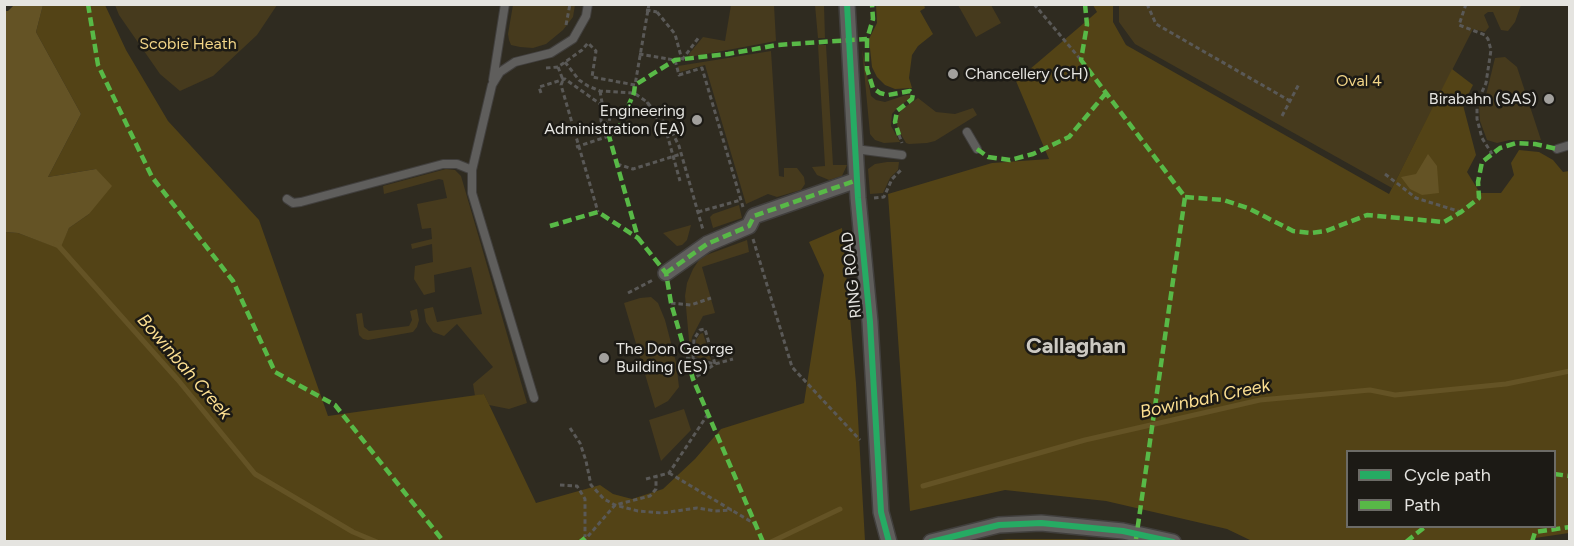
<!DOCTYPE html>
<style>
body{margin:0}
#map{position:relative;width:1574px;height:546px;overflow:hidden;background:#252320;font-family:Figtree,sans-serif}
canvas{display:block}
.frame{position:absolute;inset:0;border:6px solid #e5e4e0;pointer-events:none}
.legend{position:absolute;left:1346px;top:450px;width:210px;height:78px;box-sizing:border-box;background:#1c1a15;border:2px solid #6c6b66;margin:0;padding:8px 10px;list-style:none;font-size:18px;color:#e5e4e0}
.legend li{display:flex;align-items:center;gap:12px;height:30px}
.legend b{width:30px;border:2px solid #6c6b66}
</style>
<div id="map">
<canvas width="1574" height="546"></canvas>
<div class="frame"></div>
<ul class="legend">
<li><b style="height:8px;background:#26ab63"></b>Cycle path</li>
<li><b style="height:8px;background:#58b947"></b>Path</li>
</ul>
</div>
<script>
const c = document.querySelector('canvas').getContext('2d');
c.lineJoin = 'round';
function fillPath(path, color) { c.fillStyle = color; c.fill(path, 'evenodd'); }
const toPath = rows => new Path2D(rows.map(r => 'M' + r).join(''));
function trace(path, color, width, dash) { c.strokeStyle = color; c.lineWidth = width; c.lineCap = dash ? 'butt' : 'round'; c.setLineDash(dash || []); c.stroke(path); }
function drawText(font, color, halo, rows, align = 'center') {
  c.font = font + ' Figtree,sans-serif'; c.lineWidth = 5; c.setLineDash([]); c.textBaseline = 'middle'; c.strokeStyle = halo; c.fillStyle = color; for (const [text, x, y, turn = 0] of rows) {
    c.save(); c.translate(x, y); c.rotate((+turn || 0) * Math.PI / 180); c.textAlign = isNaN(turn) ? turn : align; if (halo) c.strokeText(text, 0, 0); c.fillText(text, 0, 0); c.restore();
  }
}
fillPath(toPath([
 [4,5,1569,5,1569,541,5,541],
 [1348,452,1554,452,1554,526,1348,526]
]), '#2f2b20');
fillPath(toPath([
 [115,5,115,4,277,5,257,35,213,76,180,91,160,74,119,15],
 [513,5,513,4,575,5,573,17,563,30,546,44,533,48,520,47,511,45,509,40,508,34],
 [731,5,774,5,776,41,690,57,689,54,703,37,725,41],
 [815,5,824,5,825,38,818,38],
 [958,5,991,5,1001,23,976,37],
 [1119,5,1119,4,1521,5,1515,22,1508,31,1501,30,1493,12,1488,12,1484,15,1489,27,1485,32,1473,29,1392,188,1135,44,1119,22],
 [818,45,826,45,833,165,847,165,842,176,829,180,817,175,812,167,825,166],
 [862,49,871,96,876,100,885,102,906,95,911,95,911,98,898,107,892,114,891,126,900,142,884,143,875,140,870,134],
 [771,51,779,176,784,177,784,168,797,168,804,177,805,184,801,190,777,197,768,194,746,204,705,65,680,72,678,66],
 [1505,57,1517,67,1541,140,1510,140,1497,143,1487,140,1480,121,1479,106,1486,95,1495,58],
 [918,98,936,112,955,114,973,108,977,115,935,141,927,143,909,144,906,143,899,131,897,125,898,115,902,109],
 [887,162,899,162,898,170,890,178,883,193,870,194,868,169,875,164],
 [446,169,455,170,461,176,527,403,509,409,489,405,484,394,475,396,473,384,493,367,457,324,444,336,433,332,426,322,424,309,433,307,437,322,482,314,471,267,434,275,435,292,424,295,414,279,415,266,433,262,432,244,412,249,411,244,432,239,431,228,422,229,417,204,447,198,443,180,439,179,384,194,383,186],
 [739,205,742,218,713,228,710,217,713,214],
 [691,225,687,240,682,245,677,246,663,233],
 [747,240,749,252,702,267,715,313,703,316,692,337,690,351,685,296,687,283,693,269,701,257],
 [651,297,658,303,665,320,676,362,679,387,668,401,655,408,624,303,640,298],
 [417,309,419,320,417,327,413,332,368,340,363,339,359,335,356,314,362,313,364,327,369,331,409,326,412,320,410,311],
 [703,333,711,360,695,357,696,340,700,334],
 [684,409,691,430,661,461,649,420]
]), '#463a1d');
fillPath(toPath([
 [43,5,105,5,126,50,168,121,259,220,328,416,484,394,536,503,600,485,613,494,632,499,663,489,695,459,721,429,804,403,824,275,809,242,842,228,856,383,865,541,5,542,5,232,18,233,59,248,69,228,89,214,96,169,48,177,81,114,36,32],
 [876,5,924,5,925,8,920,11,933,34,918,46,912,55,909,78,912,88,895,89,885,85,877,77,872,67,869,39,877,23],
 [1093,5,1113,5,1113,22,1126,45,1389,194,1452,69,1473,85,1463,105,1476,155,1467,172,1480,193,1501,193,1514,175,1511,163,1519,150,1539,152,1553,160,1563,172,1569,171,1569,533,1535,538,1536,542,1252,541,1227,529,1106,501,1005,490,910,511,888,194,992,163,1049,159,1016,81,1097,12],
 [1348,452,1554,452,1554,526,1348,526],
 [1008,539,1081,539,1099,541,992,541]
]), '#534316');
fillPath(toPath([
 [14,5,43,5,36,32,81,114,48,177,96,169,112,186,89,214,69,228,60,249,18,233,5,232,4,11,8,11],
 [1428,154,1437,166,1439,193,1422,195,1410,189,1401,177,1416,174]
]), '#645325');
trace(toPath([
 [56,243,178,380,255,474,353,532,377,542],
 [923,486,1085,440,1260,400,1370,390,1395,395,1506,384,1570,371],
 [771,542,840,509]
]), '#645325', 5);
const lane = toPath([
 [493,80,505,4],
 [967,132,977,149],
 [855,149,902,155],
 [1557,149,1570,145],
 [287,199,293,203,301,202,443,164,457,164,472,170],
 [534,398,472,193,472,170,492,85,500,72,515,62,551,53,573,39,586,16,588,4]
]);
const street = toPath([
 [847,4,858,198,870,322,881,512,889,542],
 [666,273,707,244,749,226,754,216,857,180],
 [931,542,999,525,1041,523,1123,531,1173,542]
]);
trace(lane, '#413f3d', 10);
trace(street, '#413f3d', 18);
trace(toPath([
 [1034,4,1081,60],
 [1147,4,1156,24,1290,101],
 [1466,4,1459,25,1485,35,1488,39,1491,50,1486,83,1477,103,1477,119,1482,138,1492,154],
 [657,12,675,34,682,60],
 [566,25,570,4],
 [668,59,675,60,679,75,702,68,743,207],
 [682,60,699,37],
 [565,62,579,80,588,86,600,91,634,93,647,102,672,132,679,146,703,230],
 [558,67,563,80,561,85,598,212],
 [546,68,558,67,582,50,588,43,596,51,592,77,635,85,649,4],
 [600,91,604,114],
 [541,93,539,87,565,79,603,106],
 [1282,116,1299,84],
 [899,135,902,143],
 [576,147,609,136,606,123,601,121,601,118,604,114,610,117,609,122,606,123],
 [617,164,633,169,681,154],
 [1385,174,1416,198,1461,212],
 [874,198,884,197,892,179,901,170],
 [698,212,741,200],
 [753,239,792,367,860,440],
 [628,293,653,280],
 [671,303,691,305,711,298],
 [686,358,715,364,733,359],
 [693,359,694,339,700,330,705,329,715,364,693,379],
 [570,428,580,443,586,461,591,485,604,499,615,505,638,511,662,513,697,508,715,511,732,510],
 [669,473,755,524],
 [646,479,669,473,708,414],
 [560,485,577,486,585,499,585,537],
 [583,542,615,505,650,496,656,489,656,477]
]), '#5a5957', 3, [4.5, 3]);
trace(lane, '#5f5e5c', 8);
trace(street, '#5f5e5c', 15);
trace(toPath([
 [646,10,657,12],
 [639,54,668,59],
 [647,102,667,134,680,181]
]), '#5a5957', 3, [4.5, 3]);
trace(toPath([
 [88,4,98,65,152,177,233,281,275,372,335,405,444,542],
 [1085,4,1087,25,1081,60,1185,197,1136,539],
 [867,39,867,69,873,88,880,93,888,95,910,91,913,94,912,99,897,111,895,122,899,135],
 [977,149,988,157,1010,160,1033,154,1069,137,1106,93],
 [1185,197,1223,200,1248,208,1293,231,1311,233,1326,231,1367,215,1444,222,1461,212,1479,198,1478,182,1482,162,1500,148,1516,143,1535,144,1557,149],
 [550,226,598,212,638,238],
 [666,273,707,244,749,226,754,216,857,180],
 [1554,474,1570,476],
 [580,542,585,538],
 [763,542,693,379,671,303,666,273,638,238,609,136,620,125,634,93,635,85,675,60,728,54,777,45,867,39,873,19,872,4],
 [1406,542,1426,526],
 [1532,542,1535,532,1570,527]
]), '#58b947', 4.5, [9, 4.5]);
trace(toPath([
 [847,4,858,198,870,322,881,512,889,542],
 [931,542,999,525,1041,523,1123,531,1173,542]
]), '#26ab63', 6);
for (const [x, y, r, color] of [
 [953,74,6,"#a2a09d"],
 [1549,99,6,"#a2a09d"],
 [697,120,6,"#a2a09d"],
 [604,358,6,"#a2a09d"]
]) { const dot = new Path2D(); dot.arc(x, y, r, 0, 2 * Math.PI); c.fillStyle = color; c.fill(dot); trace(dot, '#1c1a15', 2); }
drawText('16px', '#f1d487', '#1c1a15', [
 ["Scobie Heath",188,44],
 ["Oval 4",1359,81]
]);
drawText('16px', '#e5e4e0', '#1c1a15', [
 ["Chancellery (CH)",965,74],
 ["Birabahn (SAS)",1537,99,"right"],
 ["Engineering",685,111,"right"],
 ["Administration (EA)",685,129,"right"],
 ["The Don George",616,349],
 ["Building (ES)",616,367]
], 'left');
drawText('16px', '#e5e4e0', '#1c1a15', [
 ["RING ROAD",852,275,-96]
]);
drawText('italic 18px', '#fcdf91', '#1c1a15', [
 ["Bowinbah Creek",184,367,49],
 ["Bowinbah Creek",1205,399,-12]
]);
drawText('bold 22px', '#ccc9c2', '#1c1a15', [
 ["Callaghan",1076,347]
]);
</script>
